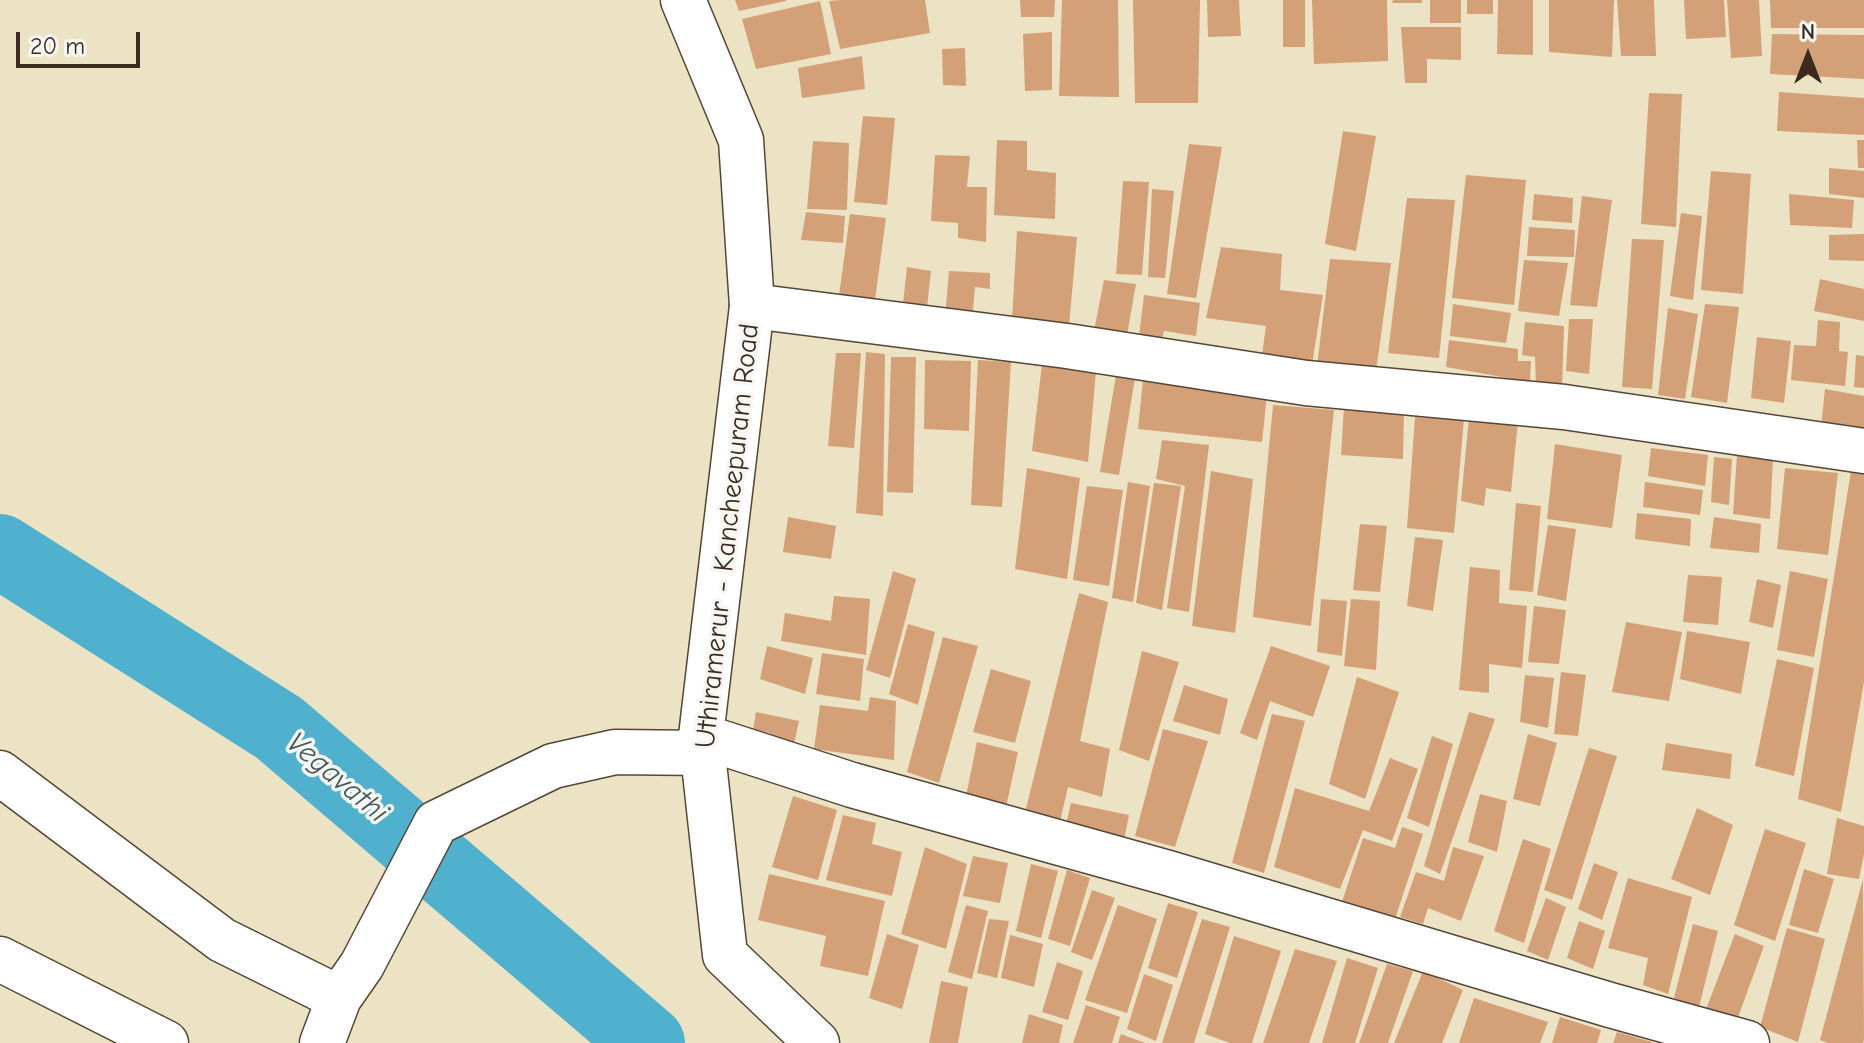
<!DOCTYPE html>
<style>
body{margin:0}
#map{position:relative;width:1864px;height:1043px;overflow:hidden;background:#ebe3c4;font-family:"Comic Neue",sans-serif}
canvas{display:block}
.north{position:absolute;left:1768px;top:16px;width:80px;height:80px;-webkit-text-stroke:6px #f6f6f2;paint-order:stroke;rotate:0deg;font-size:22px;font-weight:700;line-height:32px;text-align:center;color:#3b2a1e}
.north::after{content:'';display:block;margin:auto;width:28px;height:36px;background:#3b2a1e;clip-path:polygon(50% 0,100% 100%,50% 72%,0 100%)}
.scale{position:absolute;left:16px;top:32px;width:124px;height:36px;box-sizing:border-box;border:4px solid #3b2a1e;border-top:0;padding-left:10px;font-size:24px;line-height:28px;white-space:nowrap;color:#3b2a1e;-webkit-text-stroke:6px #f6f6f2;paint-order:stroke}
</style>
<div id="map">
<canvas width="1864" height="1043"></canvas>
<div class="north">N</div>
<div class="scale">20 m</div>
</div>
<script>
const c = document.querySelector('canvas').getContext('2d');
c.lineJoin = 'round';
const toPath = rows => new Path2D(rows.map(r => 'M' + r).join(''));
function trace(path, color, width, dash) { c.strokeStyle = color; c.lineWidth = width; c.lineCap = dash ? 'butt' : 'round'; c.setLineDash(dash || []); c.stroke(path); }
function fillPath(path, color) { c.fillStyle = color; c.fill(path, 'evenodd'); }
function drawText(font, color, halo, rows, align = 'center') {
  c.font = font + ' "Comic Neue",sans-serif'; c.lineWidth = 7; c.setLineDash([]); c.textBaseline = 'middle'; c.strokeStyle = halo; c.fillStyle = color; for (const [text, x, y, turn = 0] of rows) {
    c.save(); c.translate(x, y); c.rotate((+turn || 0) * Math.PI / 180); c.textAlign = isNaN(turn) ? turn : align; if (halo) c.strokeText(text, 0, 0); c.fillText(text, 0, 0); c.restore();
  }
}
trace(toPath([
 [0,551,279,728,648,1043]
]), '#50b1cf', 74);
fillPath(toPath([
 [735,0,786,0,786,1,739,11],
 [839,0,925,0,930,33,840,49,829,1],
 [1020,0,1055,0,1054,17,1021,17],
 [1062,0,1118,0,1119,97,1059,96],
 [1133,0,1200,0,1198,103,1135,103],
 [1207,0,1239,0,1241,36,1208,37],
 [1283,0,1305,0,1305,47,1283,47],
 [1312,0,1387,0,1388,61,1314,64],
 [1393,0,1422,0,1422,3,1392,3],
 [1430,0,1461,0,1461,23,1430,23],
 [1467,0,1493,0,1493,14,1467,14],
 [1498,0,1533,0,1533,55,1497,54],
 [1549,0,1614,0,1612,57,1549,52],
 [1617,0,1654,0,1656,56,1621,56],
 [1684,0,1724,0,1726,37,1686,39],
 [1727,0,1759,0,1762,56,1731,58],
 [1770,0,1864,0,1864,28,1771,28],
 [820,1,831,54,756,69,742,19],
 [1401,27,1461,27,1461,60,1427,59,1427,83,1405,83],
 [1052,32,1052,90,1025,91,1023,34],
 [1772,34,1864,35,1864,79,1770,74],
 [965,48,966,86,943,85,942,49],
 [862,56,865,89,802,98,798,68],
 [1779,92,1864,98,1864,135,1777,131],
 [1649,93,1682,94,1676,227,1641,224],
 [863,116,895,118,887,205,854,202],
 [1343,131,1376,136,1356,251,1325,244],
 [997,140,1027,141,1027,170,1056,173,1055,219,994,215],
 [1857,140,1864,140,1864,168,1858,168],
 [813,141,849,143,847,210,807,209],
 [1189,144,1222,147,1196,298,1167,294],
 [935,155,970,156,967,187,987,187,986,242,958,238,958,223,931,221],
 [1829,168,1864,171,1864,198,1829,194],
 [1711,171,1751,174,1743,294,1701,290],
 [1466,175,1526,180,1514,305,1452,298],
 [1123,181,1149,182,1142,275,1116,274],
 [1152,189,1174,191,1165,278,1148,277],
 [1534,194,1573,198,1572,223,1532,220],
 [1789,194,1854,200,1852,228,1790,225],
 [1582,196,1612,200,1597,307,1570,305],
 [1407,198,1455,200,1439,358,1388,353],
 [806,212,845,216,843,243,801,240],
 [1681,213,1702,216,1693,300,1670,296],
 [850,214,886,218,875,300,839,296],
 [1529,227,1575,230,1574,257,1527,256],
 [1017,231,1077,237,1069,326,1012,321],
 [1864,234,1864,261,1829,260,1829,235],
 [1632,239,1664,240,1652,389,1622,387],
 [1221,247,1282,254,1280,290,1323,295,1312,365,1262,355,1266,326,1206,318],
 [1330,259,1391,263,1376,371,1317,366],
 [1524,260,1568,263,1559,316,1518,311],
 [907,267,931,271,926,316,902,313],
 [949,271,990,273,990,289,975,287,972,320,945,318],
 [1820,279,1864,289,1864,321,1814,311],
 [1104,280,1136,284,1127,335,1094,331],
 [1144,295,1200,303,1196,336,1164,331,1162,340,1139,336],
 [1453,304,1511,313,1506,343,1450,336],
 [1705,304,1739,307,1727,403,1691,397],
 [1668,308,1698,314,1685,399,1658,395],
 [1569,319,1593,319,1589,374,1566,371],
 [1818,320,1840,322,1839,351,1848,352,1845,386,1791,380,1794,345,1816,346],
 [1525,322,1564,326,1562,388,1536,386,1535,357,1522,355],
 [1757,337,1791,341,1784,403,1751,398],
 [1449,340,1518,349,1518,361,1531,361,1530,382,1446,367],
 [866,352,885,354,883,516,856,513],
 [836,353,861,353,854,448,828,446],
 [1856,355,1864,356,1864,388,1854,387],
 [891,357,916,357,913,493,887,492],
 [925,360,971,361,969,431,924,429],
 [978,360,1011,362,1002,507,971,505],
 [1042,364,1096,371,1088,462,1032,451],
 [1116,375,1135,378,1119,475,1100,472],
 [1143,380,1267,395,1262,442,1138,429],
 [1825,389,1864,396,1864,434,1821,427],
 [1273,405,1334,410,1311,626,1253,617],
 [1344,407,1404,411,1403,459,1341,455],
 [1415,417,1464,419,1454,533,1407,528],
 [1469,417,1518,421,1511,492,1486,488,1484,506,1461,501],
 [1162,440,1209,445,1189,612,1167,608,1185,486,1156,479],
 [1555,444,1622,455,1612,528,1547,519],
 [1651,448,1708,455,1705,486,1648,476],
 [1737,455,1773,458,1770,519,1733,514],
 [1714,457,1732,459,1729,505,1711,502],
 [1027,468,1080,478,1067,579,1015,569],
 [1785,468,1838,473,1828,555,1777,549],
 [1211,471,1253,479,1235,633,1192,626],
 [1851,471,1864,472,1864,682,1841,812,1798,799],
 [1128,482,1150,486,1133,602,1112,598],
 [1645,482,1703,490,1700,515,1643,507],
 [1154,483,1181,486,1162,610,1136,603],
 [1087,486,1123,490,1109,586,1073,580],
 [1516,503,1541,506,1533,592,1509,590],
 [1637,513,1691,519,1690,546,1635,539],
 [788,517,836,526,831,559,783,552],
 [1714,517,1761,524,1759,553,1710,548],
 [1360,524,1387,526,1380,592,1353,590],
 [1548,525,1576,529,1566,601,1537,595],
 [1415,537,1443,540,1433,611,1407,606],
 [1470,567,1500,570,1499,603,1527,606,1522,668,1489,664,1489,693,1459,690],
 [893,571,916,579,890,678,866,670],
 [1790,571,1828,579,1814,657,1777,650],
 [1688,575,1722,577,1718,625,1683,622],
 [1757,579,1781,585,1773,628,1749,622],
 [1079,593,1108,602,1080,741,1110,749,1102,797,1068,787,1058,830,1023,821],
 [834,596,870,599,866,655,781,641,785,613,831,621],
 [1321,599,1347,601,1342,656,1317,652],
 [1351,599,1380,601,1376,670,1344,666],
 [1534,606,1566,610,1559,664,1528,662],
 [1626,622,1682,632,1669,701,1612,692],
 [908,624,935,632,918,705,889,694],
 [1687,631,1750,642,1741,694,1680,679],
 [943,637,978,646,939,783,907,772],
 [767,646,813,658,805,694,760,679],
 [1271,646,1330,666,1313,717,1270,701,1257,740,1240,733],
 [1142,651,1179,662,1149,761,1119,750],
 [822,653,864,659,860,701,816,694],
 [1777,659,1814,668,1794,776,1755,766],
 [991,669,1031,681,1015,743,973,732],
 [1561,672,1586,675,1578,736,1554,734],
 [1525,675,1554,678,1548,728,1520,722],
 [1357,677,1399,692,1365,799,1329,784],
 [1184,685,1228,699,1220,735,1173,721],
 [870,697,896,701,894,760,814,749,820,705,868,711],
 [756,712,799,721,792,754,768,750,770,733,753,730],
 [1469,712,1495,719,1440,874,1424,866],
 [1272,714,1305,721,1264,873,1232,863],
 [1163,729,1208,741,1175,847,1135,836],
 [1528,734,1557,743,1540,806,1513,799],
 [1432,736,1453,744,1429,827,1407,818],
 [977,742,1018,752,1006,807,966,796],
 [1666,743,1732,754,1730,779,1662,770],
 [1589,748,1617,756,1572,900,1544,890],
 [1390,758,1418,769,1392,841,1363,830,1340,889,1274,867,1295,788,1369,811],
 [1480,794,1507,801,1497,852,1468,842],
 [793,796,837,810,818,880,772,867],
 [1071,803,1129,815,1123,845,1065,829],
 [1697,808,1733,825,1710,895,1671,879],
 [843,815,876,823,872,844,902,852,892,896,826,880],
 [1837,818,1864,826,1864,854,1859,879,1827,874],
 [1402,827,1423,834,1394,922,1342,902,1363,838,1395,848],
 [1765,829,1806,843,1775,941,1734,925],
 [1523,839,1551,849,1524,943,1494,931],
 [925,847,967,864,946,949,901,934],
 [1453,847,1484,856,1461,921,1428,908,1423,924,1400,917,1416,872,1444,881],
 [973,856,1008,863,1000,903,963,896],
 [1594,863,1618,872,1602,920,1578,909],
 [1031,864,1058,871,1041,938,1016,931],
 [1804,869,1834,879,1818,933,1789,925],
 [1067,870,1090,878,1070,946,1048,939],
 [769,874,885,901,868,976,820,966,826,936,758,920],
 [1628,878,1692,897,1668,994,1643,985,1648,958,1608,948],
 [1863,879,1864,1039,1863,1043,1828,1043,1820,1040],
 [1092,890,1115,898,1092,960,1071,952],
 [1546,898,1566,907,1548,960,1527,951],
 [1168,903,1198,912,1177,978,1148,968],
 [966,905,988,911,972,979,948,972],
 [1118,905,1157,919,1127,1013,1085,1000],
 [989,919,1009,921,997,978,977,973],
 [1202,919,1230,927,1194,1043,1162,1043],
 [1579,921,1605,931,1593,969,1567,958],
 [1693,924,1718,931,1699,1007,1674,998],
 [1787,928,1825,939,1798,1042,1760,1027],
 [887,934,919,945,902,1009,869,998],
 [1735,934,1764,946,1737,1020,1706,1009],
 [1010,935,1043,944,1034,987,1001,978],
 [1234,936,1281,951,1252,1043,1230,1043,1205,1034],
 [1295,949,1337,961,1309,1043,1263,1043],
 [1347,958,1378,968,1355,1043,1322,1043],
 [1057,962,1083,971,1068,1020,1042,1012],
 [1387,964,1413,971,1388,1043,1359,1043],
 [1423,971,1463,990,1442,1043,1394,1043],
 [1144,974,1173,985,1156,1041,1127,1029],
 [941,981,968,987,958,1043,929,1043],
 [1474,998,1548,1022,1540,1043,1459,1043],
 [1086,1005,1120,1017,1112,1043,1073,1043],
 [1029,1014,1063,1025,1059,1043,1022,1043],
 [1560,1017,1601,1030,1597,1043,1552,1043],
 [1617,1032,1652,1042,1652,1043,1613,1043],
 [1121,1034,1145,1043,1118,1043]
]), '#d4a078');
const minor = toPath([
 [752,306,1067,346,1306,383,1564,407,1864,451],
 [701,736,852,785,1168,873,1610,1005,1747,1043],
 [0,773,222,940,339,998],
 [0,959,166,1043],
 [322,1043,339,998,362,965,436,823,553,766,615,752,703,753]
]);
const major = toPath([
 [683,0,741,140,752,306,701,736,725,955,817,1043]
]);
trace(minor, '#554637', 47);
trace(major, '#554637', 47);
trace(minor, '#fff', 44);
trace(major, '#fff', 44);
drawText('28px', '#3b2a1e', '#f6f6f2', [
 ["Uthiramerur - Kancheepuram Road",728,536,-84]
]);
drawText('italic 30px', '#42595c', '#f6f6f2', [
 ["Vegavathi",337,778,40]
]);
</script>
